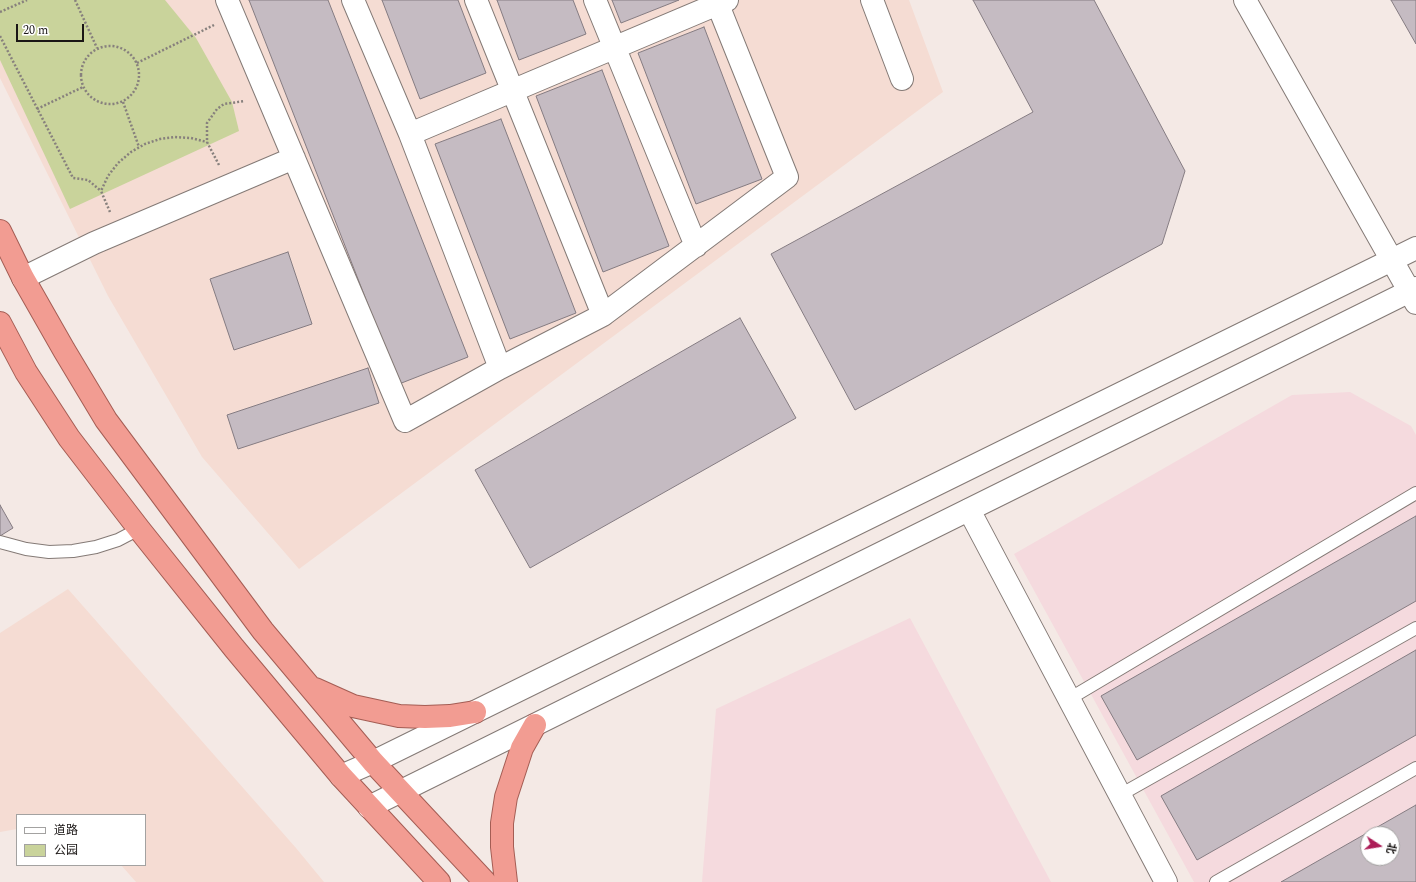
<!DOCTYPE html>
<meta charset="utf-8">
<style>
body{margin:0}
#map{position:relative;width:1416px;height:882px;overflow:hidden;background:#f4e9e5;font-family:Spectral,"Noto Sans SC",serif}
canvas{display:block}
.legend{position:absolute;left:16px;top:814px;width:130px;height:52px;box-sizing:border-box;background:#fff;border:1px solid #a3a2a1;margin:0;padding:5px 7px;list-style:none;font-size:12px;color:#1a1615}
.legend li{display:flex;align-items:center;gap:8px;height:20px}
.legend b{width:20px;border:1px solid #a3a2a1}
.north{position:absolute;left:1360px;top:826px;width:40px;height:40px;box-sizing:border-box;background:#fff;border:1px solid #a3a2a1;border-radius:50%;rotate:102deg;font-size:11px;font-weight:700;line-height:16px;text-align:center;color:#1a1615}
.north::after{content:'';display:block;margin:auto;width:14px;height:18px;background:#ac1d57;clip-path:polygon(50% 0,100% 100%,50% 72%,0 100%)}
.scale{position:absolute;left:16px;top:24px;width:68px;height:18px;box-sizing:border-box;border:2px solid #1a1615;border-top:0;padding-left:5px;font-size:12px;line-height:14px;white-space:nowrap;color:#1a1615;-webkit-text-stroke:3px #fff;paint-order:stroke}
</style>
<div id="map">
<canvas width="1416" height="882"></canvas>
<ul class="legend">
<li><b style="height:5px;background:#fff"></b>道路</li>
<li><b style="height:11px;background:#c9d39b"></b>公园</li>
</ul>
<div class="north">北</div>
<div class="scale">20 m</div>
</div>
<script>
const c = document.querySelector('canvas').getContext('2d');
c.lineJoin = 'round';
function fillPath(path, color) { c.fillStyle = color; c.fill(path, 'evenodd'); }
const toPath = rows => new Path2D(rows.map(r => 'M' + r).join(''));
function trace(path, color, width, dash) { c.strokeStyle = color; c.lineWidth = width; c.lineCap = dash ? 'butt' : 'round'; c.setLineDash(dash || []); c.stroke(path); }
fillPath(toPath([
 [1350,392,1411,426,1416,435,1416,882,1194,882,1014,554,1292,395],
 [1368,834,1392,834,1392,858,1368,858],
 [910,618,1051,882,702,882,716,709]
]), '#f5dade');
fillPath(toPath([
 [0,0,909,0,943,92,299,569,202,457,108,296,0,78],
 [68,589,296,848,324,882,136,882,121,865,145,865,145,815,17,815,17,829,0,832,0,633]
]), '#f5dcd3');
fillPath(toPath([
 [0,0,165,0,196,38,232,102,239,131,70,209,0,60]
]), '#c9d39b');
const building = toPath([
 [249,0,328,0,468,357,399,384,249,0],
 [382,0,458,0,486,73,420,99,382,0],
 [497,0,573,0,586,34,519,60,497,0],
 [612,0,679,0,621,23,612,0],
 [973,0,1094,0,1185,171,1162,244,855,410,771,254,1033,112,973,0],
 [1391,0,1416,0,1416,44,1391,0],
 [704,27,762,179,696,204,638,53,704,27],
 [602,70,669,246,603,272,536,96,602,70],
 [501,119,576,313,510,339,435,144,501,119],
 [288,252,312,324,234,350,210,279,288,252],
 [740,318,796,418,530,568,475,470,740,318],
 [368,368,379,403,238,449,227,415,368,368],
 [0,505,13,528,0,536,0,505],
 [1416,516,1416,601,1137,760,1101,696,1416,516],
 [1416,650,1416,735,1197,860,1161,796,1416,650],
 [1416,805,1416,882,1281,882,1416,805],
 [1368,834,1392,834,1392,858,1368,858,1368,834]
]);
fillPath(building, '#c5bbc2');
trace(building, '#857c82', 1);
const service = toPath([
 [0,542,26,549,49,552,73,551,96,547,118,540,139,529],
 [1069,699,1416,493],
 [1120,795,1416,628],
 [1216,882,1416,768]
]);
const minor = toPath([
 [227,0,405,421,500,368,603,315,787,177,716,0],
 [353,0,410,134,500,368],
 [476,0,603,315],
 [595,0,696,246],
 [872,0,902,79],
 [410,134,727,0],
 [23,278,94,243,294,158],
 [969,510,1166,882]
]);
const tertiary = toPath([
 [1245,0,1416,303]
]);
const secondary = toPath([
 [341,776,373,762,1416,248],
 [369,807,1416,288]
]);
const trunk = toPath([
 [0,231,23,278,64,350,106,420,263,631,373,762,485,882],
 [0,323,26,372,69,438,139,529,234,648,341,776,439,882],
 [315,689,353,706,399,716,425,717,450,716,475,712],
 [506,882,502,847,502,823,506,797,522,748,535,725]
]);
trace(service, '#847a76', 14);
trace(minor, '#847a76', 24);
trace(tertiary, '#847a76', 24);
trace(secondary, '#847a76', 24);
trace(trunk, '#a45d54', 24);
trace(toPath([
 [75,0,97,48],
 [0,12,27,0],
 [0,36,73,178,88,180,101,191],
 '81 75a29 29 0 1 1 58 0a29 29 0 1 1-58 0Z',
 [137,63,214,25],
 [123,102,139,147],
 [37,109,83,87],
 [219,165,207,142,207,123,217,109,224,104,245,101],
 [110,212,101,191,108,176,118,163,131,152,145,144,160,139,175,137,191,138,207,142]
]), '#87807d', 2.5, [2, 2]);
trace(service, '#fff', 12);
trace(minor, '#fff', 22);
trace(tertiary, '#fff', 22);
trace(secondary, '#fff', 22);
trace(trunk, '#f29c92', 22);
</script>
